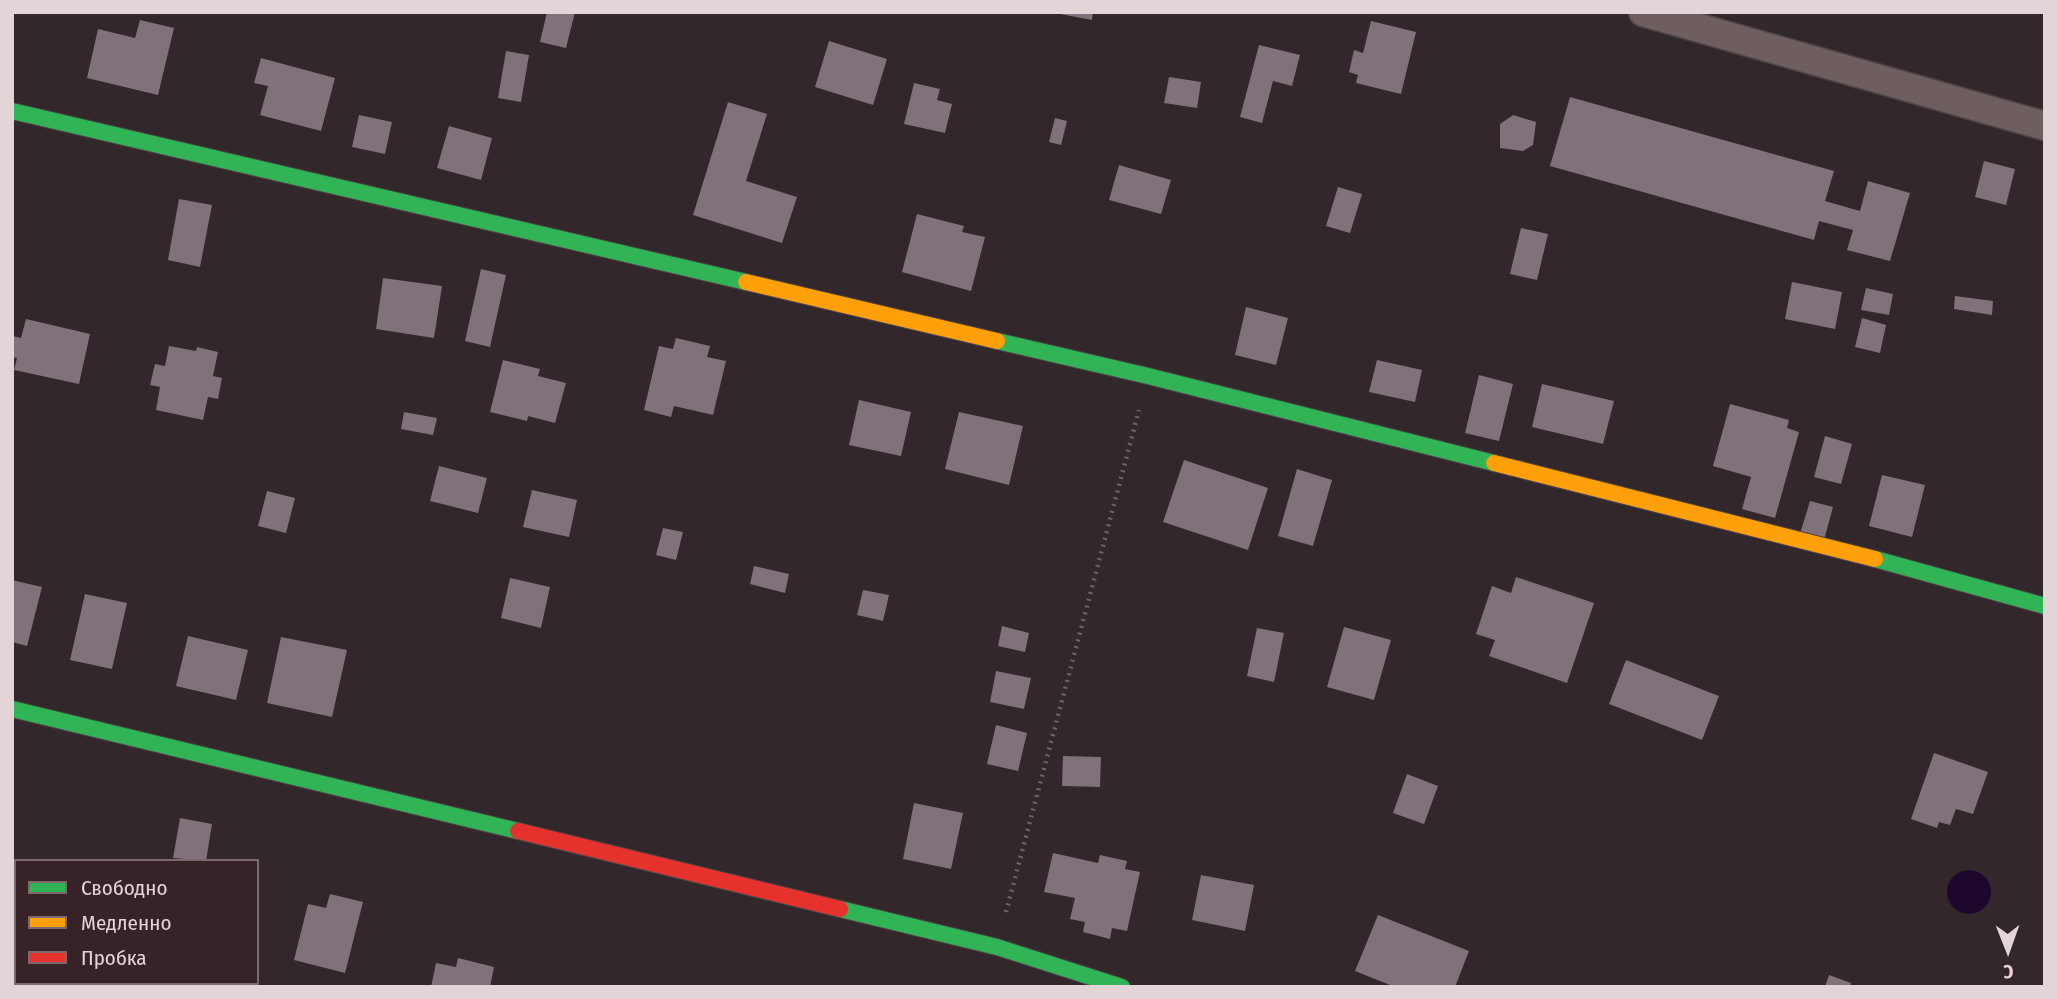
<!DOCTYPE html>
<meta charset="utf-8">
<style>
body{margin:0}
#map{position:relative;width:2057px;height:999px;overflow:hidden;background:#32272a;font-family:"Fira Sans Condensed",sans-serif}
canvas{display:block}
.frame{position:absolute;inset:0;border:14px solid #e3d4d8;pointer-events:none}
.legend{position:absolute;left:14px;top:859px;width:245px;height:126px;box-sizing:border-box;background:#372228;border:2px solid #7c696e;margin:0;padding:9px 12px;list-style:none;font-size:21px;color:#e3d4d8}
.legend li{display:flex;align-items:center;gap:14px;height:35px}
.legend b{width:35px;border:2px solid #7c696e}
.north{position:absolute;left:1973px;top:915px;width:70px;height:70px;-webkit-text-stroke:5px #372228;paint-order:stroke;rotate:179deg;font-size:19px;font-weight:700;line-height:28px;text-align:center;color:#e3d4d8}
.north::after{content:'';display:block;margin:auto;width:24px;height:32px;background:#e3d4d8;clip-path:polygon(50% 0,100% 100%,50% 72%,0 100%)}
</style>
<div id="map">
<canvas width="2057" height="999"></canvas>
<div class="frame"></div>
<ul class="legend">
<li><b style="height:9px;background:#30b455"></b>Свободно</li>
<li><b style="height:9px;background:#ff9f0a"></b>Медленно</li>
<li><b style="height:9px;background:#e5322d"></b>Пробка</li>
</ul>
<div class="north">С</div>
</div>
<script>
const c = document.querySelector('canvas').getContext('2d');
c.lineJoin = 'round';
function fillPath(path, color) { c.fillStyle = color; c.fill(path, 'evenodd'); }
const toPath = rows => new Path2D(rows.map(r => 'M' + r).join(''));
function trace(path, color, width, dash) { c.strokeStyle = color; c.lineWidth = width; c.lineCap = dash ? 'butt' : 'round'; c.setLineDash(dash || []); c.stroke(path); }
fillPath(toPath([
 '1947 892a22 22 0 1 1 44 0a22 22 0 1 1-44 0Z'
]), '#1e072d');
fillPath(toPath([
 [547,12,575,12,566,48,540,42],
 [1050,12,1093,12,1092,20],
 [140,20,174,28,158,95,87,78,98,29,135,38],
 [1371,21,1416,32,1401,94,1356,83,1358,75,1349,72,1354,50,1363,53],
 [829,41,887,59,873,105,815,87],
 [1259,45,1300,55,1292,86,1273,81,1262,123,1240,117],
 [506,51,529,55,521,102,498,98],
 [261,58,335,78,321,131,260,115,268,86,254,83],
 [1169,77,1201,82,1197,108,1164,103],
 [914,83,940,89,937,100,952,104,945,133,904,124],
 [1570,97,1834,171,1825,201,1860,211,1868,181,1910,193,1890,261,1847,250,1853,230,1819,221,1814,240,1550,166],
 [728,102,767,114,746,181,797,197,782,243,693,215],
 [359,115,392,122,385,154,352,147],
 [1513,115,1536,122,1533,145,1523,151,1500,148,1500,124],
 [1055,118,1067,121,1061,145,1049,142],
 [449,126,492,138,481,180,437,168],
 [1984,161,2015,169,2006,205,1975,197],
 [1119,165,1171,180,1161,214,1109,200],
 [1338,187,1362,194,1350,233,1326,226],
 [179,199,212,205,200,267,168,260],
 [917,214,964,226,962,232,985,237,971,291,902,272],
 [1521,228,1548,234,1537,280,1510,274],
 [481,269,506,275,490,347,465,341],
 [383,278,442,286,434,338,376,329],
 [1792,282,1842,292,1835,329,1785,319],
 [1866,288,1893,294,1889,315,1861,310],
 [1955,296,1993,301,1992,315,1954,309],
 [1246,307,1288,318,1276,365,1235,355],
 [1862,318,1886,325,1880,353,1855,347],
 [26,319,90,334,79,384,14,370,17,358,12,357,12,336,21,338],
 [676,338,710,346,707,357,726,361,713,415,674,406,671,417,644,410,659,346,673,349],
 [169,346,196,351,197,347,218,352,213,376,222,378,218,399,208,397,203,420,156,410,160,387,150,385,155,364,165,366],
 [503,360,540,369,538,376,566,383,555,423,528,416,527,421,490,412],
 [1377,360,1422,370,1415,402,1369,392],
 [1479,375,1513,384,1499,441,1465,433],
 [1542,384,1614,401,1603,444,1532,427],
 [859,400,911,412,901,456,849,445],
 [1730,404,1789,420,1787,428,1799,432,1775,518,1742,509,1751,477,1713,466],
 [404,412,437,418,433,435,401,429],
 [959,412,1023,426,1009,485,945,469],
 [1825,436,1852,444,1841,484,1814,477],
 [1184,460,1268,488,1248,550,1163,522],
 [439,466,487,478,478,513,430,501],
 [1297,469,1332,480,1313,546,1278,536],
 [1882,475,1925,485,1912,537,1869,526],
 [532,490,577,500,569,537,523,527],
 [267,491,295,498,286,533,258,526],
 [1810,501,1833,507,1824,540,1800,534],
 [663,528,683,532,676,560,656,555],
 [754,566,789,574,785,593,750,584],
 [1516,577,1594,603,1567,683,1489,656,1495,640,1476,634,1492,586,1511,593],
 [510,578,550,587,541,628,501,618],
 [12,580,42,587,27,646,12,642],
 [863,590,889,595,883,621,857,615],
 [85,594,127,603,112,669,70,660],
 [1002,626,1029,633,1025,652,998,646],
 [1344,627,1391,640,1374,700,1327,687],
 [1257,628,1284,633,1274,682,1247,676],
 [188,636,248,650,236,700,176,686],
 [281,637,347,650,332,717,267,703],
 [1626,660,1719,696,1702,740,1609,704],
 [996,671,1031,678,1024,709,990,702],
 [996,725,1027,733,1018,771,987,764],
 [1934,753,1988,772,1973,814,1956,809,1950,825,1939,822,1937,828,1911,819],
 [1063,756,1101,757,1100,787,1062,786],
 [1407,774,1438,786,1424,824,1393,813],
 [914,803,963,813,951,869,903,859],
 [180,818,212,824,206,861,173,858],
 [1053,853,1098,863,1100,855,1127,861,1125,869,1140,872,1127,931,1112,928,1110,939,1083,932,1085,922,1070,919,1075,898,1044,892],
 [1201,875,1254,885,1245,931,1192,920],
 [330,894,363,902,345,973,294,960,308,904,326,908],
 [1378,915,1469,951,1455,987,1395,987,1355,971],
 [458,958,494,967,490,987,431,987,436,963,456,967],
 [1829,975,1851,983,1850,987,1825,987]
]), '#80717a');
const street = toPath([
 [1643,12,2045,126]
]);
const fast = toPath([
 [12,111,746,282],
 [997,341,1148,376,1494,463],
 [1875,559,2045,606],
 [12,709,518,831],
 [840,909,997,947,1122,987]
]);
const slow = toPath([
 [746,282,997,341],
 [1494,463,1875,559]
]);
const jam = toPath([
 [518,831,840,909]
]);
trace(street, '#4d4447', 31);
trace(fast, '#4d4447', 18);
trace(slow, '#4d4447', 18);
trace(jam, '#4d4447', 18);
trace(toPath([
 [1006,912,1139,410]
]), '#706364', 4.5, [2, 5]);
trace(street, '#6e5e5e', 28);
trace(fast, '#30b455', 16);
trace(slow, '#ff9f0a', 16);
trace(jam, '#e5322d', 16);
</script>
